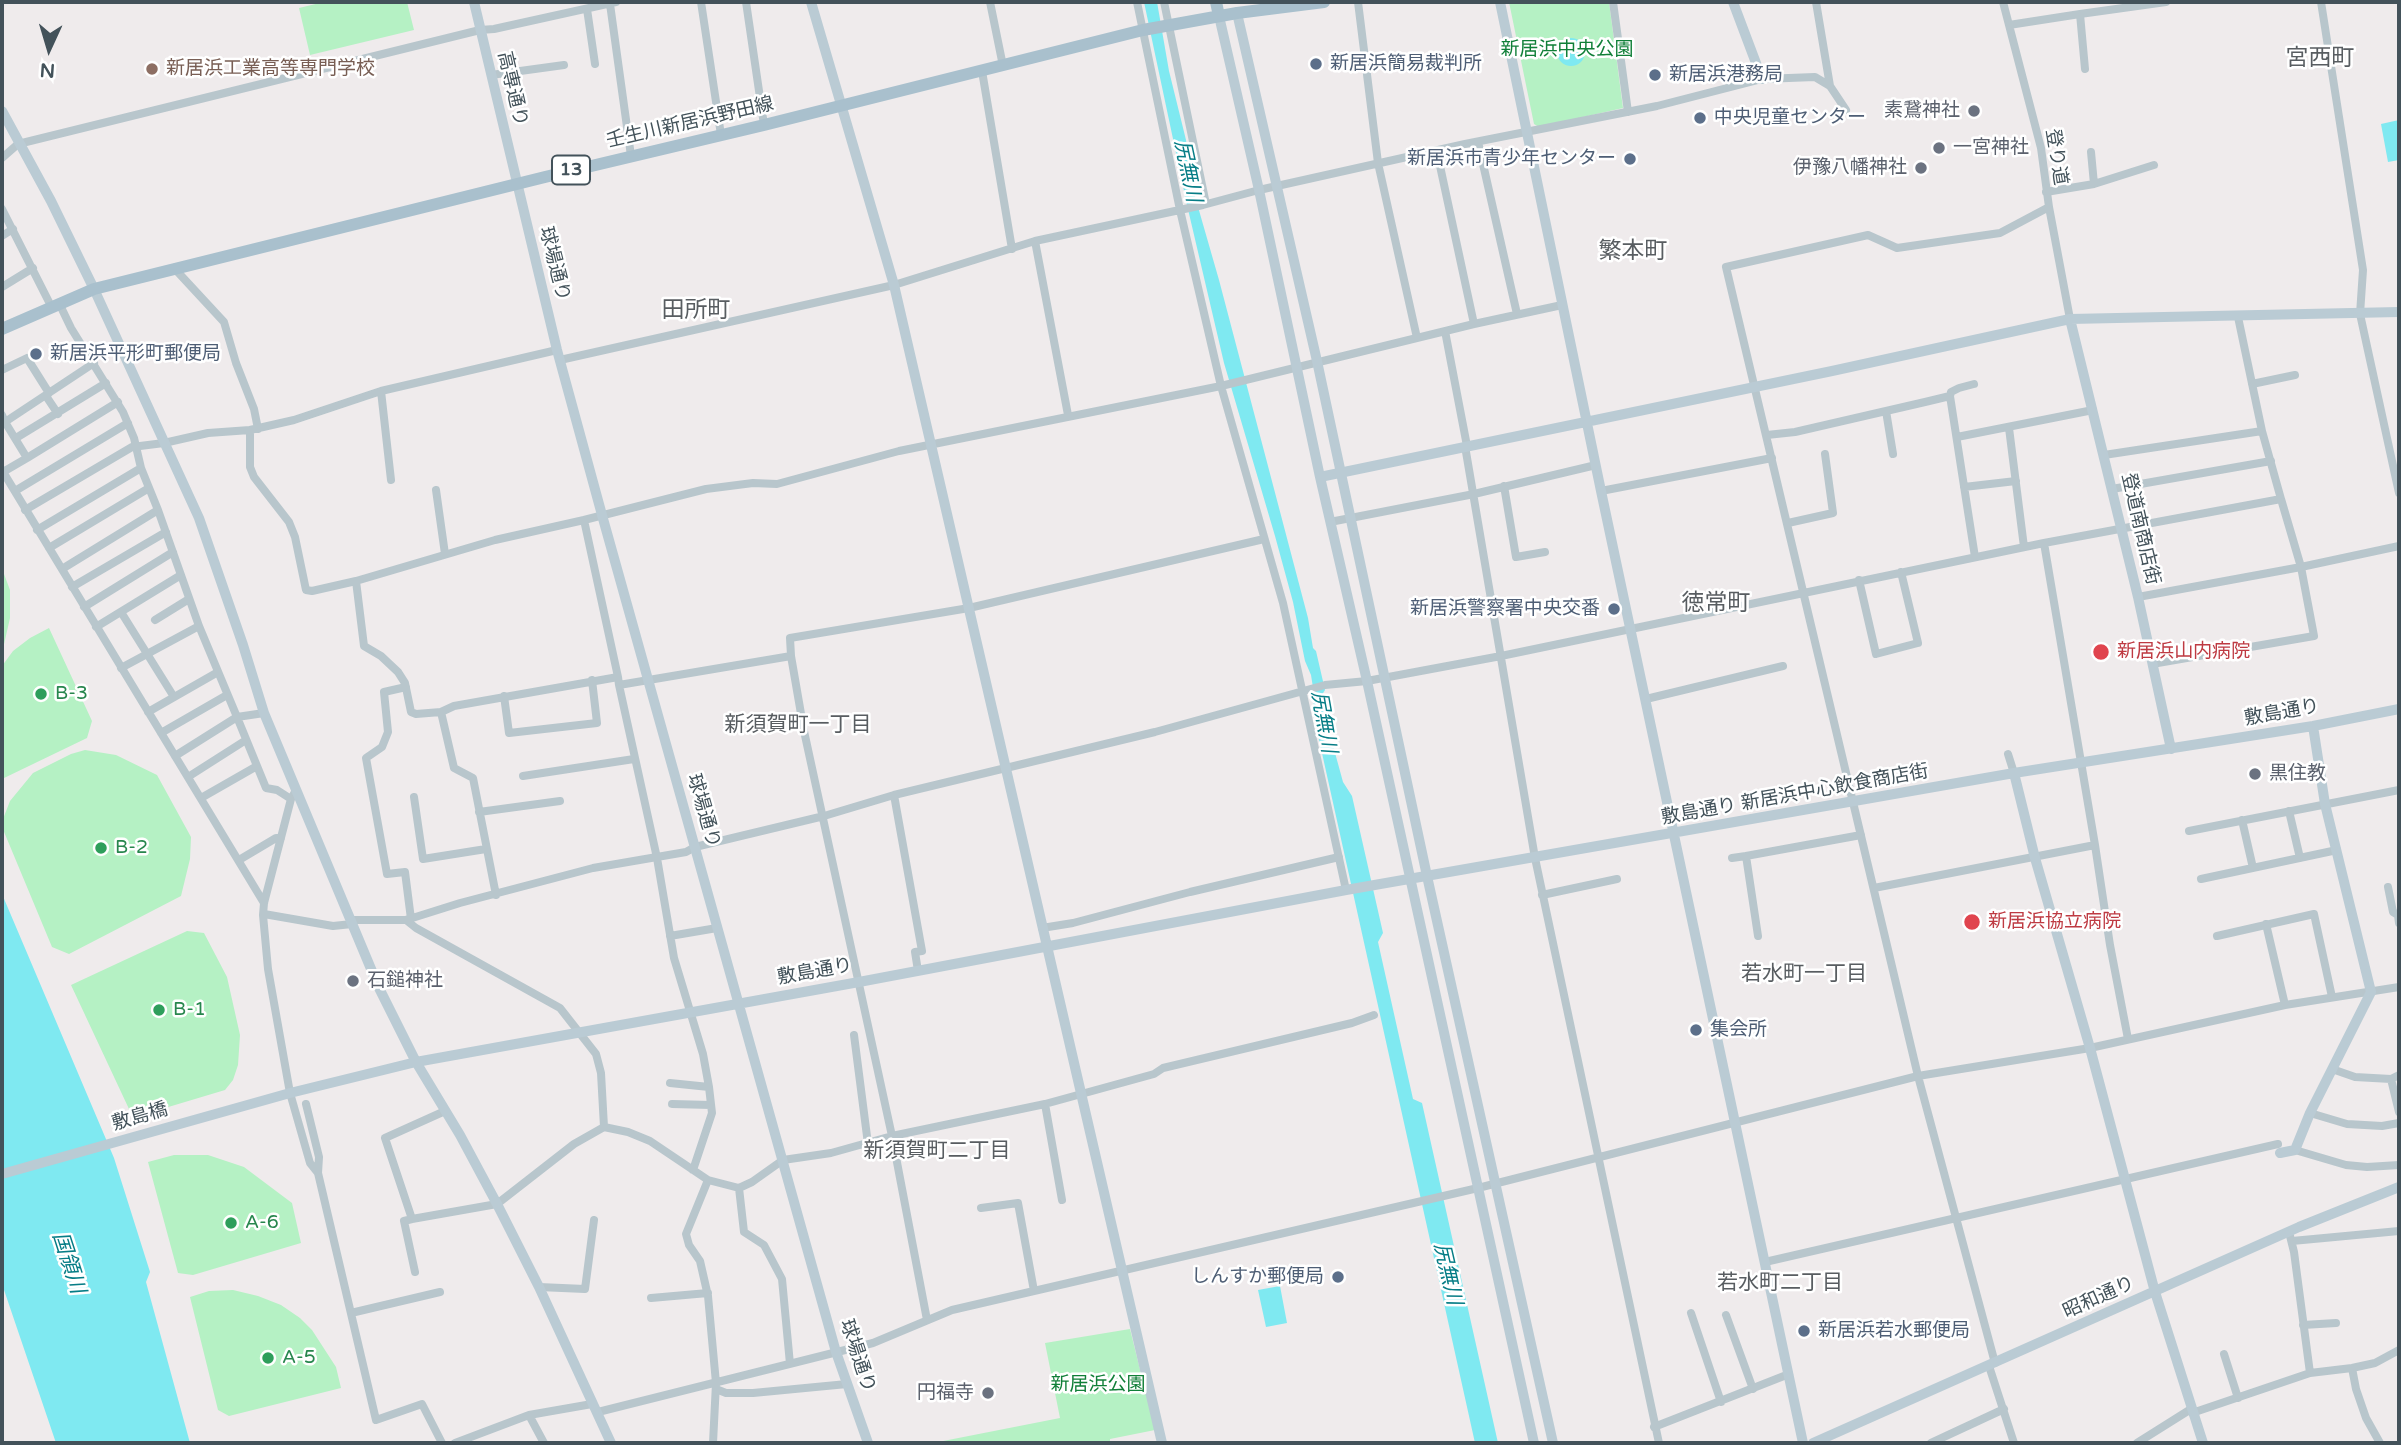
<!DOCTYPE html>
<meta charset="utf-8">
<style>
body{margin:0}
#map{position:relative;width:2401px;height:1445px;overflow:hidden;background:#efebec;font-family:"Varela Round",sans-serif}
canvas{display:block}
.frame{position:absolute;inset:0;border:4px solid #43525a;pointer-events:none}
.north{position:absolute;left:14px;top:14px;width:70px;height:70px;-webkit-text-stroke:5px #fff;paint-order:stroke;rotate:184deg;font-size:19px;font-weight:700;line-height:28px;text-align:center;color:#43525a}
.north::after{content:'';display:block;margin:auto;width:24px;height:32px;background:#43525a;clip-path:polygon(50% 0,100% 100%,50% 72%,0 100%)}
</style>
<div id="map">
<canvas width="2401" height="1445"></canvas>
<div class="frame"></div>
<div class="north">N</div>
</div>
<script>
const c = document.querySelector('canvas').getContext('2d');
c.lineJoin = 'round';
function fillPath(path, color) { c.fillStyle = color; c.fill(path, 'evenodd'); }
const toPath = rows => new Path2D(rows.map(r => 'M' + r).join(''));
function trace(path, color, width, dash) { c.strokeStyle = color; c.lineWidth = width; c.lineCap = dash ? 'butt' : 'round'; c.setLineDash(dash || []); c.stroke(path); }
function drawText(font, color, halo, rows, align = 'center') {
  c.font = font + ' "Varela Round","Noto Sans JP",sans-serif'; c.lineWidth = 5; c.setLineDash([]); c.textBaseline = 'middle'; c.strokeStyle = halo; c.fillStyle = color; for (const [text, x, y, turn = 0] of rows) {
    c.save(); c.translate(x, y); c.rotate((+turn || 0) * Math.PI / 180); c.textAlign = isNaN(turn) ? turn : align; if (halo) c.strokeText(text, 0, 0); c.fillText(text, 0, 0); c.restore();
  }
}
fillPath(toPath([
 [324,2,407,2,414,30,310,55,299,8],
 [1509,2,1609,2,1623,108,1539,127,1534,124],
 [4,574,10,590,10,618,2,653,2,575],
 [49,628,92,721,87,738,2,779,2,666,13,651,30,638],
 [85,750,116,755,157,775,191,837,190,859,181,896,69,954,52,947,2,827,3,819,10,801,33,773,71,754],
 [187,931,204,933,227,977,240,1035,238,1065,233,1080,225,1090,145,1114,129,1109,71,985],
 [174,1155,208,1155,244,1167,292,1203,301,1243,193,1275,178,1273,148,1162],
 [233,1290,258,1296,281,1305,300,1318,312,1330,336,1367,341,1388,229,1416,218,1410,190,1297,209,1291],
 [1130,1329,1155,1430,1110,1439,1110,1443,933,1443,1060,1418,1045,1343]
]), '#b5f1c4');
fillPath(toPath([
 [1144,2,1157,2,1169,71,1186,140,1192,186,1219,280,1308,618,1313,648,1316,651,1325,690,1320,698,1343,782,1352,796,1383,933,1378,942,1413,1099,1422,1103,1498,1443,1475,1443,1312,708,1315,700,1311,675,1305,661,1293,602,1275,536,1224,363,1187,205],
 '1557 52a14 14 0 1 1 28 0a14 14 0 1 1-28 0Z',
 [2399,120,2399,160,2388,162,2381,124],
 [2,894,114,1158,150,1272,146,1282,190,1443,56,1443,2,1284],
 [1280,1286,1287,1323,1266,1327,1258,1290]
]), '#7fe9f1');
trace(toPath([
 [701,2,721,135],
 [746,2,764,125],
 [990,2,1003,66],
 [1137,2,1180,210,1221,386,1283,603,1346,890],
 [1164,2,1206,204],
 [1358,2,1378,163,1417,338],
 [1613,2,1628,112],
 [1816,2,1830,86],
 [2003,2,2041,148,2049,207,2070,319],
 [2321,2,2363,270,2360,314,2399,493],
 [610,4,631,156],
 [587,9,595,64],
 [2009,25,2080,14],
 [2085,69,2080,14,2166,2],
 [982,71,1012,249],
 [491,75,564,65],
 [1478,142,1517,314],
 [1437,152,1474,324],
 [2091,152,2094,184],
 [2,158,18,144,480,30,494,29,616,2],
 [2046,192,2094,184,2154,165],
 [2,209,51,306],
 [2,236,13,229],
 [1035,241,1068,415],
 [174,268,224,322,236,363,254,409,258,429],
 [2,287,33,268],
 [59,303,71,328,123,412,134,438,141,468,158,510,199,626,237,717,264,713],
 [2238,317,2262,431,2281,499],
 [1445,331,1467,446],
 [560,360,894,285,1035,241,1203,205,1259,190,1465,144,1657,106,1762,79,1815,77,1830,86,1846,110],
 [2,370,27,358,49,393],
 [2252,384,2295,375],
 [381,391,391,480],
 [46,396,58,414],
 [1950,396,1975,557],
 [1886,411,1893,454],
 [2,415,5,422,94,363],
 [2009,428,2024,547],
 [250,430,294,420,381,391,557,350],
 [1767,435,1795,432,1925,402,1950,396,1951,392,1959,388,1974,384],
 [1957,437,2093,410],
 [16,438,106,383],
 [1465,446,1535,858,1659,1443],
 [2104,455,2262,431],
 [27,458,118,402],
 [2,470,264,903],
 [3,472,27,458,5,422],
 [1504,486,1516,557,1545,552],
 [1964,487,2016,481],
 [2112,489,2271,461],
 [436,490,445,554],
 [15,491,128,423],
 [1601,491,1772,458],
 [25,510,132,447,164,443,208,433,250,430,250,467,254,477,289,522,295,537,306,590,312,591,356,581,364,646,381,656,398,672,405,683,411,712,416,714,441,712,454,768,473,778,496,895],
 [1330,522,1474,494,1596,465],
 [1788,523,1833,513,1825,454],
 [37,530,141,468],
 [2044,543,2281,499,2301,567,2314,636,2152,664],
 [49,548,149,488],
 [62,569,158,510],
 [1859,580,1876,654,1918,643,1901,572],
 [356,581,495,540,584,520],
 [72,587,166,532],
 [2138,597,2301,567,2399,546],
 [84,607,173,552],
 [121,612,174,697],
 [155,620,189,599],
 [96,627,181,575],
 [791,656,804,731,892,1136,927,1320],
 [121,668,199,626],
 [618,677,619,685,791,656,790,638,969,608,1264,539],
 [619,685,657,858,674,958,703,1054,709,1087],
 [406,687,384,692,388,732,382,747,366,758,387,874,405,872,411,919],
 [504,696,509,733,597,723,592,680],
 [1646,699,1783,666],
 [148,712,218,672],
 [441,712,454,706,618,677,584,520,706,489,753,483,777,484,899,451,1221,386,1474,324,1562,305],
 [161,733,227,695],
 [2008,754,2014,773],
 [175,756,237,717,266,788,277,790,291,799],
 [523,776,634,759],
 [188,777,246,740],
 [295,792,291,799,264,903,263,915,268,969,290,1093,310,1163,318,1173,376,1420,422,1404,442,1443],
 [894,795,922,951,915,952,918,971],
 [414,797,423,859,486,849],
 [201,798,257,766],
 [2289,811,2300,858],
 [479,812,560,801],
 [2242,820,2253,868],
 [2189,831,2399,790],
 [1732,858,1746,856],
 [239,860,276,838,281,838],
 [2201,879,2337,850],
 [2388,887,2393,912,2398,915,2399,923],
 [1874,888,2095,845],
 [1542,895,1617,879],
 [264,914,333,926,352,924],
 [350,920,406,920,460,903,593,868,686,852,695,847,824,816,894,795,1155,732,1325,685,1367,681,1501,656,2044,543,2095,845,2110,945,2128,1039],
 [406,920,416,928,560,1008,596,1054,601,1073,604,1127],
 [2266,924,2285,1005],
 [1042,928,1073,923,1190,892,1339,857],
 [670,936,717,928],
 [1758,936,1746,856,1861,835],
 [2217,936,2314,914,2332,997],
 [854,1035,868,1144],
 [2332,1069,2355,1077,2391,1079,2399,1075],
 [2391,1079,2399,1112],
 [670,1083,709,1087,712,1113,693,1170],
 [306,1104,319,1157,318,1173],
 [672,1104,711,1105],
 [1045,1104,1062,1200],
 [445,1111,385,1138,412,1219,497,1204,574,1144,604,1127,628,1132,650,1141,708,1180,739,1188,752,1182,783,1160,831,1153,892,1136,1045,1104,1154,1074,1163,1068,1352,1023,1374,1015],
 [2310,1113,2347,1124,2382,1126,2399,1123],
 [2295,1150,2346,1165,2367,1167,2399,1165],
 [708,1180,686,1234,689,1245,700,1261,708,1296,716,1383,713,1443],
 [739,1188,744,1232,764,1245,782,1279,790,1364],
 [981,1208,1018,1203,1034,1291],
 [412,1219,404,1221,415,1272],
 [2289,1232,2294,1252,2310,1373],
 [2292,1241,2399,1231],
 [1765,1262,2278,1144],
 [539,1287,585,1289,594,1220],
 [651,1298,708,1293],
 [351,1313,440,1292],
 [1691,1313,1721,1402],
 [1726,1315,1753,1389],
 [2303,1325,2336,1323],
 [2224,1354,2238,1398],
 [1995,1363,1918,1076,1726,267,1868,235,1897,248,2000,233,2049,207],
 [1989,1366,2014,1443],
 [2352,1368,2356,1389,2366,1418,2380,1443],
 [716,1389,726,1393,753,1393,847,1384],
 [598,1412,873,1343,952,1310,1478,1188,1918,1076,2090,1048,2285,1005,2399,987],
 [2192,1413,2310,1373,2352,1368,2375,1363,2399,1350],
 [529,1415,592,1404],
 [1654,1427,1789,1374],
 [455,1443,529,1415,544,1443],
 [1931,1443,2004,1409],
 [2137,1443,2191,1409]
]), '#b8c6cc', 8);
trace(toPath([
 [474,2,557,350,602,515,836,1352,868,1443],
 [811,2,894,285,1162,1443],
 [1500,2,1601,491,1803,1443],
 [1733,2,1762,79],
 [1237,13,1317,361,1427,876,1553,1443],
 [1219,16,1259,190,1320,477,1367,681,1534,1443],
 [2,111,51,201,94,289,199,518,243,645,264,713,379,988,416,1062,460,1135,497,1204,539,1287,611,1443],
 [2070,319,2138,597,2171,749],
 [1320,477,1832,371,2070,319,2399,312],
 [2014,773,2035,858,2090,1048,2155,1292,2203,1443],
 [2280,1153,2295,1150,2310,1113,2371,992,2325,804,2313,726],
 [2,1174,290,1093,416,1062,859,982,1346,890,2014,773,2313,726,2399,709],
 [1813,1443,2299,1227,2399,1187]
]), '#bacbd4', 10);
trace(toPath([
 [1216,2,1219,16],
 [2,329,94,289,545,177,764,125,1143,30,1237,13,1324,2]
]), '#a9c0cd', 12);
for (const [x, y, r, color] of [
 [1316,64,7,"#5c6f8a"],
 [152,69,7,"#8d6e63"],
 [1655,75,7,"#5c6f8a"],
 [1974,111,7,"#6b7280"],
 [1700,118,7,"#5c6f8a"],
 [1939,148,7,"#6b7280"],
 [1630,159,7,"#5c6f8a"],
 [1921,168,7,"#6b7280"],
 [36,354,7,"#5c6f8a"],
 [1614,609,7,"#5c6f8a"],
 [2101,652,9,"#e0444e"],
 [41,694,7,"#2e9e5b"],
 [2255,774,7,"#6b7280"],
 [101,848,7,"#2e9e5b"],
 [1972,922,9,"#e0444e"],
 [353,981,7,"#6b7280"],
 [159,1010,7,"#2e9e5b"],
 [1696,1030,7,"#5c6f8a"],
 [231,1223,7,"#2e9e5b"],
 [1338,1277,7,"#5c6f8a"],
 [1804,1331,7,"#5c6f8a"],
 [268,1358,7,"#2e9e5b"],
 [988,1393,7,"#6b7280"]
]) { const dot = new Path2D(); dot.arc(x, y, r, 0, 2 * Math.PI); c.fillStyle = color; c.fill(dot); trace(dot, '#fff', 2.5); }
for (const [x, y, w] of [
 [571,170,38]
]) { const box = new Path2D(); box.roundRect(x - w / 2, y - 14.5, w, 29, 5); c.fillStyle = '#fff'; c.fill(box); trace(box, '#43525a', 2); }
drawText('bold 18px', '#43525a', null, [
 ["13",571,170]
]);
drawText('19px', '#107f38', '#fff', [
 ["新居浜中央公園",1567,50],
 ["新居浜公園",1098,1385]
]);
drawText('19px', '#4e5e75', '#fff', [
 ["新居浜簡易裁判所",1330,64],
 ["新居浜港務局",1669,75],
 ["中央児童センター",1714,118],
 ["新居浜市青少年センター",1616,159,"right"],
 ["新居浜平形町郵便局",50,354],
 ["新居浜警察署中央交番",1600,609,"right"],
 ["集会所",1710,1030],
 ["しんすか郵便局",1324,1277,"right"],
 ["新居浜若水郵便局",1818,1331]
], 'left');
drawText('19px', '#785e54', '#fff', [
 ["新居浜工業高等専門学校",166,69]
], 'left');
drawText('19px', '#43525a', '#fff', [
 ["高専通り",512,89,77],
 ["壬生川新居浜野田線",690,123,-13],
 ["登り道",2056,157,81],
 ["球場通り",554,264,76],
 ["登道南商店街",2140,529,77],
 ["敷島通り",2282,713,-10],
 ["敷島通り 新居浜中心飲食商店街",1795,795,-10],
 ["球場通り",703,811,74],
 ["敷島通り",815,972,-10],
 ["敷島橋",140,1117,-16],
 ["昭和通り",2099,1298,-24],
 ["球場通り",857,1356,72]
]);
drawText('19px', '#5b616d', '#fff', [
 ["素鵞神社",1960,111],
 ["一宮神社",1953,148,"left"],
 ["伊豫八幡神社",1907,168],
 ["黒住教",2269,774,"left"],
 ["石鎚神社",367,981,"left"],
 ["円福寺",974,1393]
], 'right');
drawText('19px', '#be3a42', '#fff', [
 ["新居浜山内病院",2117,652],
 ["新居浜協立病院",1988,922]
], 'left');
drawText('19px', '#27864d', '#fff', [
 ["B-3",55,694],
 ["B-2",115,848],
 ["B-1",173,1010],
 ["A-6",245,1223],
 ["A-5",282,1358]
], 'left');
drawText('italic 21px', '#067d86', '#fff', [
 ["尻無川",1187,171,78],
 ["尻無川",1323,722,80],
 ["国領川",68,1263,72],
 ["尻無川",1447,1274,77]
]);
drawText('21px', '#585d61', '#fff', [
 ["新須賀町一丁目",798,725],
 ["若水町一丁目",1804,974],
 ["新須賀町二丁目",937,1151],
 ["若水町二丁目",1780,1283]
]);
drawText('23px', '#585d61', '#fff', [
 ["宮西町",2320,59],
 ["繁本町",1633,252],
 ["田所町",696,311],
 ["徳常町",1716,604]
]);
</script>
